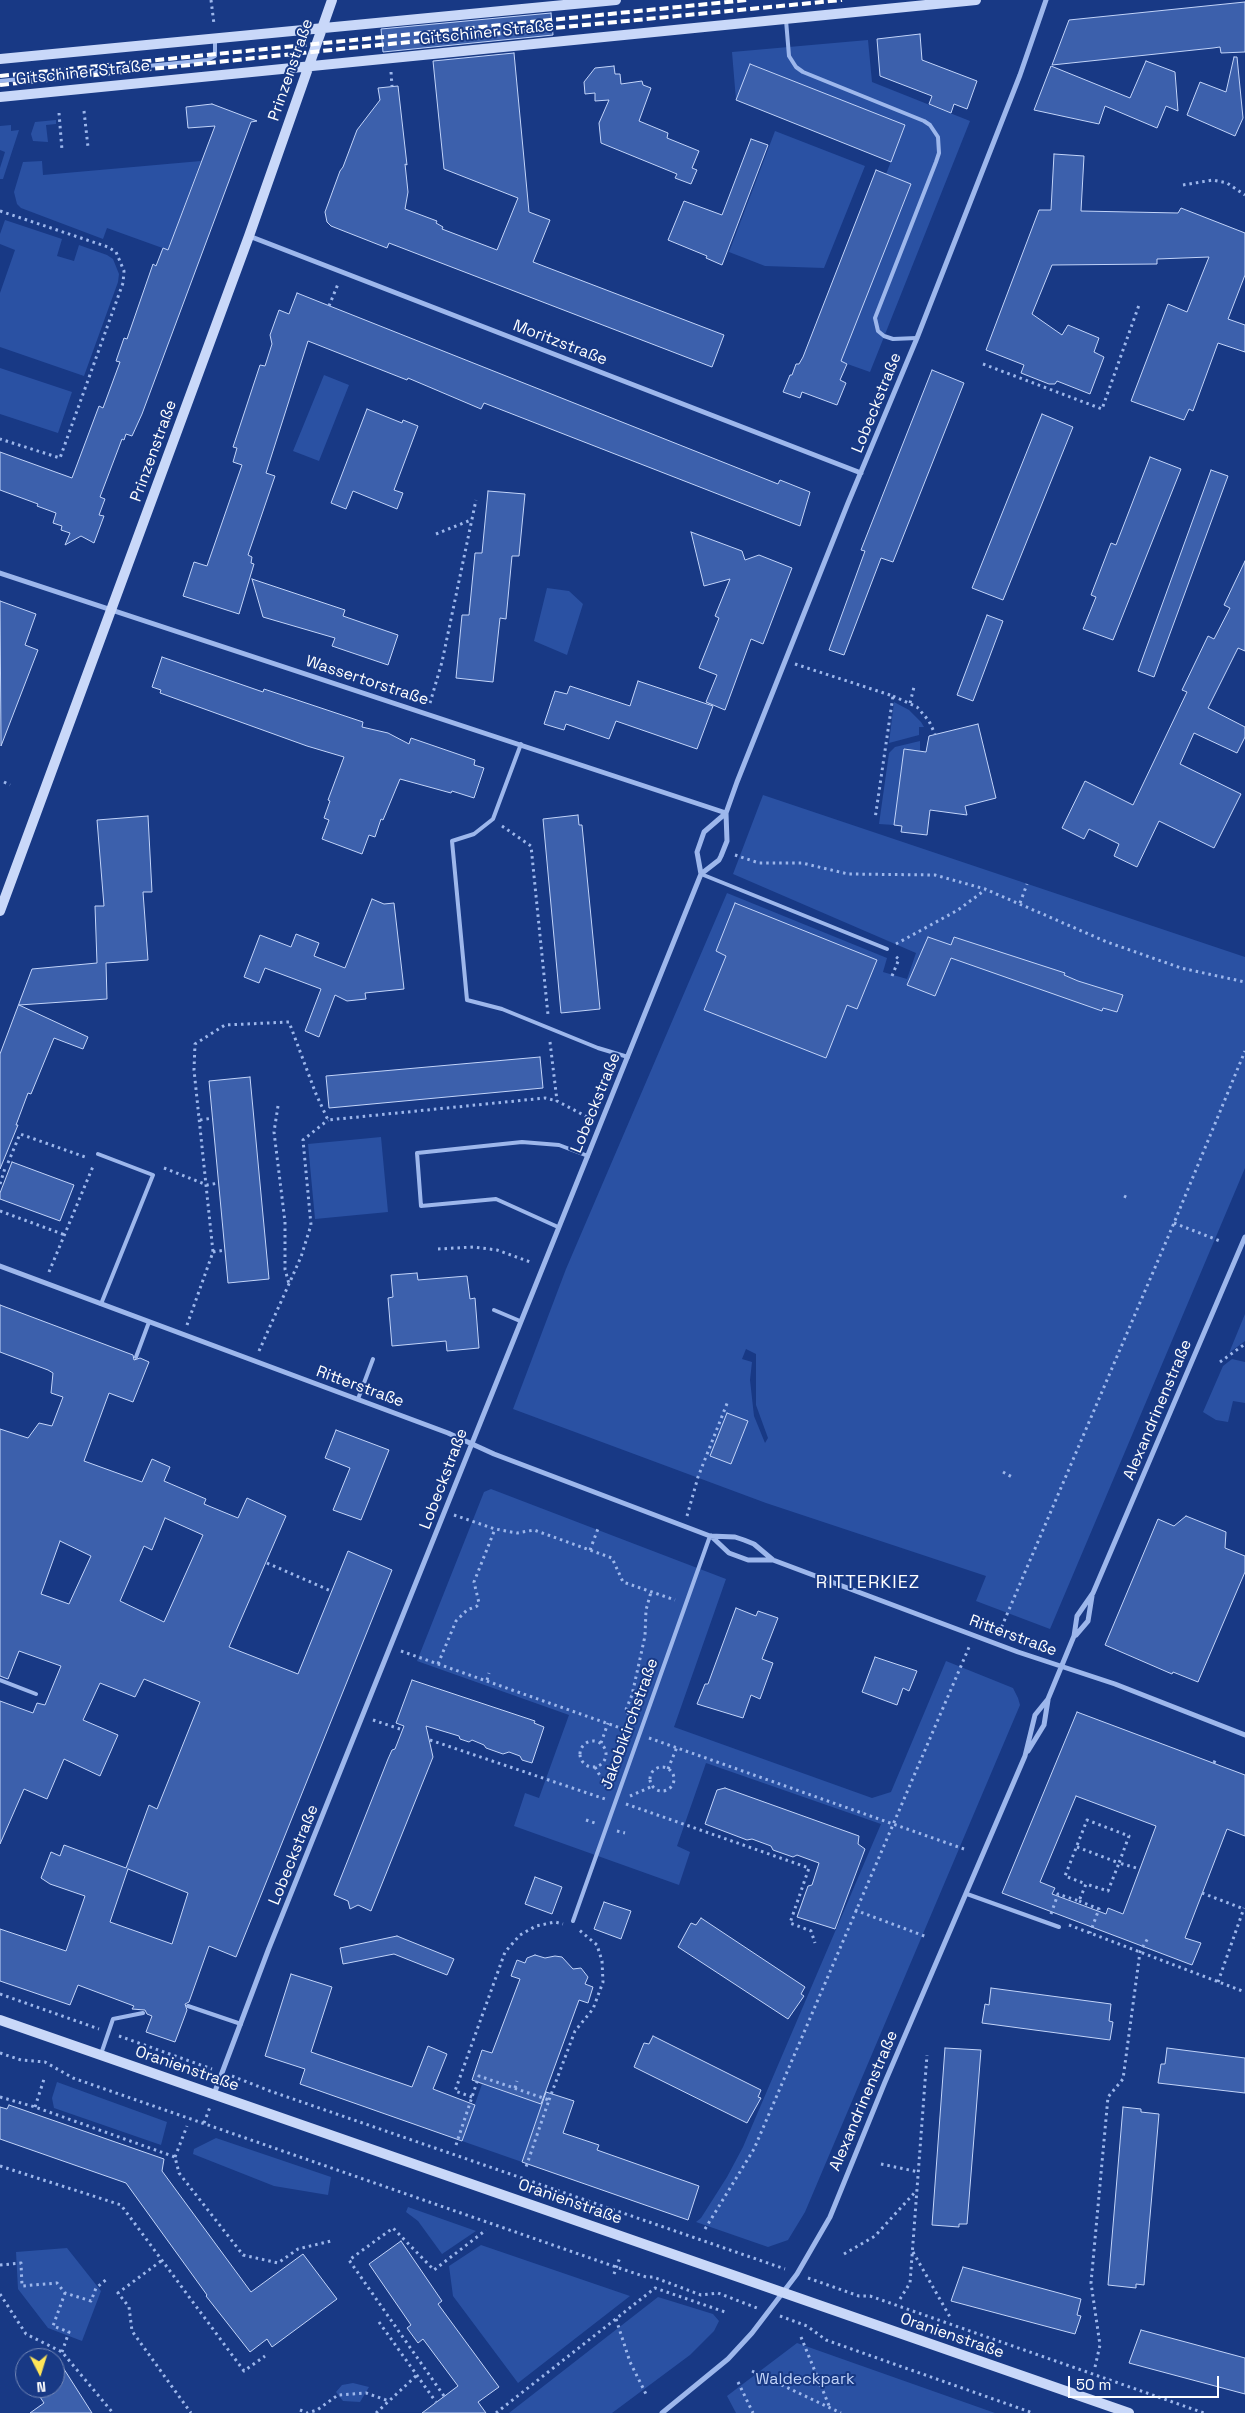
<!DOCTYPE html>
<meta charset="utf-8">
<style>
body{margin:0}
#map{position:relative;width:1245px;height:2413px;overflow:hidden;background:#183985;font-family:"Space Grotesk",sans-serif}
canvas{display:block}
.north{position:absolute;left:15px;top:2348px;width:50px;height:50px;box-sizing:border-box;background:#183985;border:1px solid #7488b6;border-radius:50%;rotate:175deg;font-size:14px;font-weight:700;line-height:20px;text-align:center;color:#fff}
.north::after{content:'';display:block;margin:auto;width:18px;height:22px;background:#ffe558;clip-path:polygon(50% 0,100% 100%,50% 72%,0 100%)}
.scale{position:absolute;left:1068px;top:2376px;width:151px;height:22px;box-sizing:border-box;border:2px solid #fff;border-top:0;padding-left:6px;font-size:15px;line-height:18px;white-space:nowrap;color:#fff;-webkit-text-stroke:4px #183985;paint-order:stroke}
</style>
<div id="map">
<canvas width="1245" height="2413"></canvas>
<div class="north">N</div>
<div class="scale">50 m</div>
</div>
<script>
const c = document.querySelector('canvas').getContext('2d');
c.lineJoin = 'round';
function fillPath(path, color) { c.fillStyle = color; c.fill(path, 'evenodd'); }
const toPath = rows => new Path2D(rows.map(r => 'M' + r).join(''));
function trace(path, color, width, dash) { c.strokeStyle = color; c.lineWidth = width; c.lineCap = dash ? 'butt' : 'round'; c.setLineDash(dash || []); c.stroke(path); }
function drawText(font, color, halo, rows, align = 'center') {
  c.font = font + ' "Space Grotesk",sans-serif'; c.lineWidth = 4; c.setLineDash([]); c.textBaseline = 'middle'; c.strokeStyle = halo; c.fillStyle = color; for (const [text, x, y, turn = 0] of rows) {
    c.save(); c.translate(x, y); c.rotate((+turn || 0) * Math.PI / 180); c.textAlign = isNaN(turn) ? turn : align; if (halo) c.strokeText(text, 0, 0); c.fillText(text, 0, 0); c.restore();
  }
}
fillPath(toPath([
 [868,40,872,82,970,121,870,372,839,361,911,185,886,174,905,126,751,64,736,100,732,52],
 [56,120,56,124,46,125,48,142,33,141,31,134,35,122],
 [11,125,11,131,19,130,3,179,0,179,0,168,5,152,0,150,0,126],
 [775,131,865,166,824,268,765,266,729,252],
 [42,161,43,175,201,161,168,250,107,228,103,239,21,208,17,204,14,192,23,162],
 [5,220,62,239,57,256,74,261,79,245,107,255,113,259,119,274,118,282,84,376,0,347,0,293,15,250,0,244,0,234],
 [0,368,72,392,58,433,0,414],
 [324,375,349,385,319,461,293,451],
 [547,588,569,591,583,604,567,655,534,641],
 [894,702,909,710,921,722,924,727,919,727,919,735,889,743],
 [920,741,920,751,904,749,894,825,879,824,889,753,895,747],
 [763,795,1245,957,1245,1168,1050,1629,976,1601,986,1576,766,1503,513,1409,566,1269,727,893,887,958,883,972,907,979,916,953,733,874],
 [746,1349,756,1354,756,1405,768,1438,765,1443,754,1416,750,1380,752,1362,742,1359],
 [381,1137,388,1212,315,1219,308,1144],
 [1245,1314,1245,1341,1229,1353],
 [1232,1359,1245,1362,1245,1403,1233,1401,1228,1422,1216,1420,1203,1412,1223,1366],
 [491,1489,726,1579,674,1727,872,1798,891,1792,946,1661,1013,1688,1018,1698,1020,1705,805,2212,788,2240,768,2247,696,2222,701,2218,727,2177,743,2147,881,1824,706,1763,677,1846,690,1852,679,1885,514,1826,525,1793,539,1798,569,1715,417,1661,484,1492],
 [57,2082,167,2122,161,2145,54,2108,52,2098],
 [482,2084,542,2104,522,2162,462,2141],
 [216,2138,331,2177,328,2195,274,2186,193,2154,194,2149],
 [408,2207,476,2231,442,2254,418,2221,406,2212],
 [481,2245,630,2296,518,2383,453,2296,449,2266],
 [67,2248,101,2291,82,2341,48,2328,18,2289,16,2252],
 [658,2297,713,2314,719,2321,714,2331,690,2355,612,2413,509,2413],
 [797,2343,995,2413,736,2413,727,2396],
 [353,2383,369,2387,360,2402,343,2401,336,2392,342,2385]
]), '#2a51a3');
const building = toPath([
 [1245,2,1245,52,1221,53,1220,47,1213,48,1052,65,1069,20,1245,2],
 [551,13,553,35,383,52,381,29,551,13],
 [920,34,922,60,977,81,967,109,954,104,951,113,929,104,932,96,880,76,877,39,920,34],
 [514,53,529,212,550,220,533,262,724,335,712,367,389,243,387,248,331,226,327,222,325,212,340,171,343,167,357,130,380,100,378,88,398,86,407,165,405,164,408,192,405,209,437,221,436,223,443,227,442,229,497,250,518,198,444,169,433,61,514,53],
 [1234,57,1237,57,1243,118,1235,136,1187,115,1200,82,1226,92,1234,57],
 [1146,61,1175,72,1178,111,1166,106,1157,128,1105,106,1099,124,1034,110,1051,66,1130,98,1146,61],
 [750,64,905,125,891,162,736,100,750,64],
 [614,66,615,74,620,74,621,84,642,81,643,85,651,88,639,121,668,133,667,138,699,151,692,168,697,170,691,184,675,178,677,174,601,143,599,123,609,100,595,101,595,93,585,94,584,82,595,68,614,66],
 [212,104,257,121,251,122,142,414,132,436,126,434,124,440,122,439,100,497,105,499,99,515,104,516,94,543,81,536,65,545,70,533,61,530,62,526,53,523,56,513,37,506,38,504,0,490,0,452,72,478,99,406,103,408,120,362,116,361,124,338,127,339,153,264,156,266,163,248,168,250,215,126,188,128,186,107,212,104],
 [751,139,768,145,722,265,706,258,707,256,668,240,684,201,722,215,751,139],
 [1054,154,1084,156,1081,211,1178,213,1181,208,1245,233,1245,275,1228,319,1245,325,1245,352,1218,343,1193,411,1189,409,1184,420,1131,401,1168,304,1187,312,1209,257,1157,259,1157,264,1052,265,1032,314,1062,335,1068,325,1099,338,1094,352,1104,357,1090,394,1057,381,1055,384,1049,384,1021,373,1024,365,986,350,1039,210,1051,210,1054,154],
 [876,170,911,184,841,361,847,364,840,380,846,383,837,405,802,392,800,398,783,392,790,375,792,375,796,364,799,364,803,357,876,170],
 [297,293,778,484,780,480,810,492,800,526,484,403,481,409,408,378,407,380,308,341,266,473,275,476,248,555,252,557,251,563,254,564,239,614,183,596,194,562,207,566,242,465,233,462,237,448,233,447,260,365,265,366,272,344,270,335,279,310,289,314,297,293],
 [932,370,964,383,893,562,881,558,844,655,829,650,865,551,861,550,932,370],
 [367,409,402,423,403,420,418,426,394,490,403,493,397,509,353,491,346,509,331,503,367,409],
 [1042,414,1073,427,1003,600,972,588,1042,414],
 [1150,457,1181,469,1113,640,1083,629,1096,597,1091,595,1111,543,1116,545,1150,457],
 [1211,470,1228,476,1154,677,1138,671,1211,470],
 [488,491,525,494,519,556,512,556,506,619,500,618,493,682,456,678,462,615,469,615,475,553,482,553,488,491],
 [691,532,742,551,745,560,759,555,792,568,763,644,751,639,725,710,706,702,717,675,699,668,719,618,715,616,730,579,704,586,691,532],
 [1245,561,1245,651,1238,648,1208,708,1245,727,1245,737,1237,753,1194,733,1180,764,1241,794,1214,848,1159,821,1137,867,1114,856,1119,844,1089,829,1084,839,1062,828,1085,781,1133,805,1187,692,1182,690,1208,636,1214,639,1230,608,1224,605,1245,561],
 [252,579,345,610,343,616,398,635,388,665,332,646,335,638,263,617,252,579],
 [0,601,36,614,25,645,38,650,1,746,0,601],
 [987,615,1003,621,973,701,957,695,987,615],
 [162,657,263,692,264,689,363,722,362,727,388,733,409,744,411,738,475,760,474,765,484,768,474,798,452,791,451,793,400,779,383,820,381,819,375,837,369,835,362,854,322,839,329,820,324,818,330,801,328,800,344,757,307,746,160,693,161,690,152,687,162,657],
 [638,681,713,706,697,749,616,721,609,739,566,724,564,730,544,724,555,691,567,694,570,686,630,706,638,681],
 [978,724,996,798,965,806,967,815,930,810,927,835,901,832,902,826,894,825,904,749,926,752,929,736,978,724],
 [578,815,579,825,582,825,600,1009,561,1013,543,819,578,815],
 [148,816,152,892,143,892,148,960,106,963,107,999,19,1005,88,1037,83,1049,54,1038,31,1094,28,1093,16,1125,18,1125,0,1169,0,1054,32,969,97,963,95,906,104,906,97,820,148,816],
 [372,899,384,904,394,903,404,989,365,993,366,999,347,1001,335,995,319,1037,305,1031,321,989,265,968,259,983,244,977,260,935,291,947,296,934,319,943,314,956,345,968,372,899],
 [735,903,877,960,857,1009,847,1005,826,1058,704,1010,726,956,716,951,735,903],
 [928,937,951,945,954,937,1065,973,1064,975,1078,981,1123,995,1117,1012,1103,1008,1102,1011,951,958,935,996,907,985,928,937],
 [540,1057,543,1088,329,1108,326,1076,540,1057],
 [250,1077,269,1279,228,1283,209,1081,250,1077],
 [12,1162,74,1185,60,1221,0,1199,0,1193,12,1162],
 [417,1273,418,1280,467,1276,470,1299,475,1298,479,1348,447,1351,446,1341,392,1346,388,1298,393,1297,391,1275,417,1273],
 [0,1305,133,1355,134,1360,140,1358,149,1362,133,1402,109,1393,84,1461,142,1482,152,1459,170,1467,164,1481,206,1499,204,1504,238,1518,247,1498,286,1516,229,1647,298,1674,348,1551,392,1570,236,1957,209,1946,189,2002,185,2004,187,2010,175,2042,146,2032,152,2016,147,2014,145,2010,132,2009,134,2006,78,1985,70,2005,0,1981,0,1929,66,1951,85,1896,50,1884,41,1878,51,1852,60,1856,64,1845,126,1868,149,1805,157,1809,200,1702,144,1679,135,1697,100,1683,83,1720,118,1735,100,1776,64,1759,47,1799,24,1789,0,1844,0,1701,33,1713,37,1703,45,1705,61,1666,19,1651,8,1679,0,1676,0,1429,28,1438,39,1423,52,1426,63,1397,51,1393,53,1373,48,1370,0,1352,0,1305],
 [165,1518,203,1535,164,1622,120,1601,144,1546,152,1550,165,1518],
 [60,1541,91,1556,69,1604,41,1594,60,1541],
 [128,1869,188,1893,172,1944,110,1922,128,1869],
 [727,1413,748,1421,731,1464,710,1456,727,1413],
 [336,1430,389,1450,361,1520,333,1510,350,1468,325,1458,336,1430],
 [1186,1516,1226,1532,1225,1548,1245,1556,1245,1572,1198,1682,1173,1672,1172,1674,1105,1645,1158,1519,1174,1526,1186,1516],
 [736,1608,756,1616,758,1611,778,1618,762,1659,773,1663,760,1699,751,1695,743,1718,697,1704,705,1684,708,1684,736,1608],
 [875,1657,917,1671,909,1691,903,1688,897,1705,862,1692,875,1657],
 [412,1680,535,1721,534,1723,544,1727,532,1763,522,1760,520,1756,509,1752,503,1754,486,1748,484,1745,472,1740,469,1742,460,1739,459,1736,426,1726,433,1757,371,1911,358,1905,350,1909,348,1901,334,1895,388,1759,392,1750,395,1749,404,1726,396,1723,412,1680],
 [1077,1712,1245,1775,1245,1836,1227,1829,1185,1938,1201,1943,1192,1965,1002,1893,1077,1712],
 [1076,1796,1156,1826,1123,1914,1108,1908,1106,1914,1052,1894,1055,1888,1040,1882,1076,1796],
 [725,1788,859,1836,858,1844,865,1849,835,1929,797,1917,808,1886,812,1885,819,1863,797,1855,793,1857,773,1850,771,1846,752,1839,747,1840,705,1824,717,1790,725,1788],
 [535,1877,562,1887,552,1914,525,1904,535,1877],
 [604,1902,631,1911,621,1939,594,1929,604,1902],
 [701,1918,805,1987,801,1994,804,1996,788,2019,678,1947,691,1923,696,1925,701,1918],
 [397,1936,454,1959,447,1975,394,1954,343,1964,340,1948,397,1936],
 [535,1955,545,1958,555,1956,562,1957,573,1969,581,1968,588,1977,585,1984,593,1987,588,2003,579,2000,541,2104,472,2080,482,2050,492,2053,520,1979,511,1976,517,1960,525,1963,527,1958,535,1955],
 [291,1974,332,1987,311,2052,412,2087,428,2046,447,2054,433,2089,475,2105,462,2141,300,2084,305,2069,265,2056,291,1974],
 [991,1988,1111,2004,1109,2021,1113,2022,1110,2040,982,2023,985,2004,989,2005,991,1988],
 [653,2036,761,2090,758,2097,761,2098,747,2123,634,2067,644,2043,649,2044,653,2036],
 [945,2048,981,2050,967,2224,959,2224,959,2227,932,2225,945,2048],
 [1167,2048,1245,2058,1245,2093,1158,2083,1161,2064,1165,2064,1167,2048],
 [546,2092,574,2101,563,2133,599,2145,597,2150,699,2186,688,2220,522,2162,546,2092],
 [9,2105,164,2159,162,2171,251,2292,303,2254,337,2299,272,2347,267,2339,250,2352,206,2296,207,2295,126,2183,0,2139,0,2107,7,2109,9,2105],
 [1123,2107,1141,2109,1141,2112,1159,2114,1144,2285,1136,2284,1136,2288,1108,2285,1123,2107],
 [401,2241,442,2301,438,2304,499,2387,478,2402,486,2413,422,2413,458,2386,423,2339,418,2343,407,2328,411,2325,369,2264,401,2241],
 [963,2267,1081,2299,1077,2315,1081,2316,1075,2334,951,2301,963,2267],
 [1141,2330,1245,2358,1245,2394,1129,2363,1141,2330],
 [55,2355,92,2413,30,2413,44,2403,34,2388,55,2388,55,2355]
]);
fillPath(building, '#3c60ac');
trace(building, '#c2d4f9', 1);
trace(toPath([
 [211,0,214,24],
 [391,72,392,86],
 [84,111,88,147],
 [59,113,62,150],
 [1183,185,1213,180,1227,183,1245,195],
 [0,211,108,247,116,252,124,271,123,283,60,458,0,439],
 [329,306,338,284],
 [983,364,1102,409,1139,305],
 [436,534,471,520],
 [795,664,893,696,875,819],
 [893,696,917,707,929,721,935,734],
 [430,703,442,662,476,500],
 [910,703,914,687],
 [4,782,10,785],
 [502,826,531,846,548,1015],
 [735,855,759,863,802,863,848,874,935,875,985,889,1107,942,1181,968,1245,982],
 [1020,903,1027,884],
 [896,944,958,910,985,890],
 [892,976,899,959,895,956],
 [550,1042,557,1101,591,1119],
 [278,1106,274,1132,285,1222,285,1269,289,1284],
 [200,1120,213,1118],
 [8,1163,20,1134,88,1158],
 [164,1168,207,1185,219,1183],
 [0,1184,5,1168],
 [1124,1196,1128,1198],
 [0,1211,65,1235],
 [1174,1223,1220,1241],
 [438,1249,473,1247,497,1250,533,1263],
 [213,1252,225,1250],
 [49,1272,94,1164],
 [187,1325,213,1252,194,1070,195,1044,225,1025,289,1022,316,1094,328,1120,545,1098,557,1101],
 [259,1351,301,1257,311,1225,303,1140,328,1120],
 [1220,1362,1245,1344],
 [1003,1472,1012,1477],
 [454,1515,495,1529,517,1533,534,1530,612,1558,623,1582,675,1600],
 [687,1516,698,1477,728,1401],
 [590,1550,599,1526],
 [267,1563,331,1591],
 [999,1633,1174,1223,1245,1051],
 [401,1651,629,1731],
 [438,1664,456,1621,467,1610,477,1606,479,1603,474,1582,495,1529],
 [487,1680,489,1673],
 [635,1716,625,1712,632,1695,645,1636,646,1610,651,1592],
 [373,1720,403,1730],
 [649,1738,964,1849],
 [430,1740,605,1799],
 '580 1754a13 13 0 1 1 26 0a13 13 0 1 1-26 0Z',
 [601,1743,608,1723],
 [1214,1763,1216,1758],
 [595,1767,607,1788],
 '650 1779a12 12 0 1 1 24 0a12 12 0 1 1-24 0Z',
 [668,1769,677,1747],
 [630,1796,653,1786],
 [626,1804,809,1868,790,1923,811,1931,815,1943],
 [586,1820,595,1823],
 [617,1831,625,1833],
 [1077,1847,1119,1863,1129,1836,1087,1820,1065,1876,1086,1884],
 [1202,1893,1244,1909],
 [1079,1901,1099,1909,1090,1933],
 [855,1910,927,1937],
 [1051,1914,1058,1894,1079,1901,1086,1884,1108,1891,1119,1863,1140,1869],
 [1069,1925,1245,1992],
 [1218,1982,1244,1908],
 [0,1994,99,2029],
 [119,2036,212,2069],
 [0,2053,21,2060,45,2062,73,2078,616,2267,646,2277,653,2277,701,2295,718,2293,757,2308],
 [232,2076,270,2091,785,2269],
 [515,2088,517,2081],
 [0,2097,35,2107,175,2157,179,2173,243,2255,278,2263,298,2249,331,2241],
 [472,2097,455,2091,505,1952,520,1935,536,1926,555,1922,563,1924],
 [549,2100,575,2031,593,2009,603,1982,602,1961,597,1945,578,1929],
 [35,2107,45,2076],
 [204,2123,210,2107],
 [456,2145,479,2076,549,2100,525,2170],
 [175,2157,187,2126],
 [881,2164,919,2172],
 [0,2166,121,2205,244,2371,265,2356],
 [705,2229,754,2149,970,1645],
 [913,2252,950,2317],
 [844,2254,875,2236,917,2190],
 [161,2261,118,2293,129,2307,132,2331,191,2413],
 [0,2265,21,2263,22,2286,57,2283,65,2293,91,2301,96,2288,107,2279],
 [614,2274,620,2257],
 [808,2278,859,2296,870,2296,1204,2413],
 [0,2294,26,2334,62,2352,113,2413],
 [900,2299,910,2283,927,2055],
 [780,2316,807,2326,826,2340,1033,2413],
 [616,2319,630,2362,647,2396],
 [379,2322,436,2402],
 [801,2337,830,2408],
 [62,2352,69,2332,53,2326,65,2293],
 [1095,2367,1100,2345,1091,2283,1108,2097,1123,2079,1140,1952,1148,1938],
 [752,2371,841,2413],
 [738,2382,753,2413],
 [444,2396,349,2260,393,2228,434,2270,486,2230],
 [300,2410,307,2413,317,2410,338,2395,366,2393,389,2401],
 [376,2413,417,2375],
 [496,2413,655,2288,728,2313]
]), '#9db7ec', 3, [2.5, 4]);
trace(toPath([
 [786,20,789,56,796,67,803,72,924,121,930,125,938,137,939,153,936,162,875,318,878,331,884,336,893,339,917,338],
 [0,81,207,60,215,56,215,39],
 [521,744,493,819,474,834,452,841,467,1000,502,1009,598,1048,628,1057],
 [701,874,887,949],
 [98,1154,153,1175,101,1304],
 [558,1227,496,1199,421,1206,417,1153,522,1142,559,1145,588,1156],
 [494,1310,520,1321],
 [136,1357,149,1322],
 [358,1399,373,1359],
 [0,1680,36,1694],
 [967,1894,1059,1927],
 [573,1921,710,1536],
 [188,2006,241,2024],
 [101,2054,113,2019,143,2013]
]), '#9db7ec', 4);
trace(toPath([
 [249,236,861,473],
 [0,573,726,813],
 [701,874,697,852,704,832,726,813],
 [0,1266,448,1433,494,1454,710,1536,735,1537,744,1540,754,1544,773,1560,1018,1652,1115,1684,1245,1735],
 [711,1536,729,1553,748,1560,773,1560],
 [1076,1635,1088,1621,1092,1596],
 [1028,1751,1044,1725,1048,1700],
 [214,2094,269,1948,701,874,719,860,721,856,727,841,726,813,737,782,848,503,917,338,1020,75,1046,0],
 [662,2413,728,2359,752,2333,797,2274,830,2217,885,2082,1025,1756,1035,1715,1048,1699,1074,1636,1077,1616,1093,1593,1245,1237]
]), '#9db7ec', 5);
trace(toPath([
 [0,59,616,0],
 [0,97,976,0],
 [0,911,249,236,332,0],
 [0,2020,1129,2413]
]), '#c9d8f9', 10);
trace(toPath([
 [0,76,747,0],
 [0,85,369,46,842,0]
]), '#fff', 4, [9, 4]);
drawText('16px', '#fff', '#183985', [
 ["Gitschiner Straße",487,33,-6],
 ["Prinzenstraße",291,70,-71],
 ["Gitschiner Straße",83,73,-6],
 ["Moritzstraße",560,343,21],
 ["Lobeckstraße",877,403,-68],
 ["Prinzenstraße",154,451,-70],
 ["Wassertorstraße",367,681,18],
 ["Lobeckstraße",596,1103,-68],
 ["Ritterstraße",360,1387,20],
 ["Alexandrinenstraße",1158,1410,-67],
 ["Lobeckstraße",444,1479,-69],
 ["Ritterstraße",1013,1636,20],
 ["Jakobikirchstraße",630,1724,-70],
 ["Lobeckstraße",294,1855,-68],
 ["Oranienstraße",187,2069,19],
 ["Alexandrinenstraße",864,2101,-67],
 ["Oranienstraße",570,2202,19],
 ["Oranienstraße",952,2336,19]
]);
drawText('16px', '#c2d4f9', '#183985', [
 ["Waldeckpark",805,2380]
]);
c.letterSpacing = '1px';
drawText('18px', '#fff', '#183985', [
 ["RITTERKIEZ",868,1583]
]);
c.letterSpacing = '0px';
</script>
